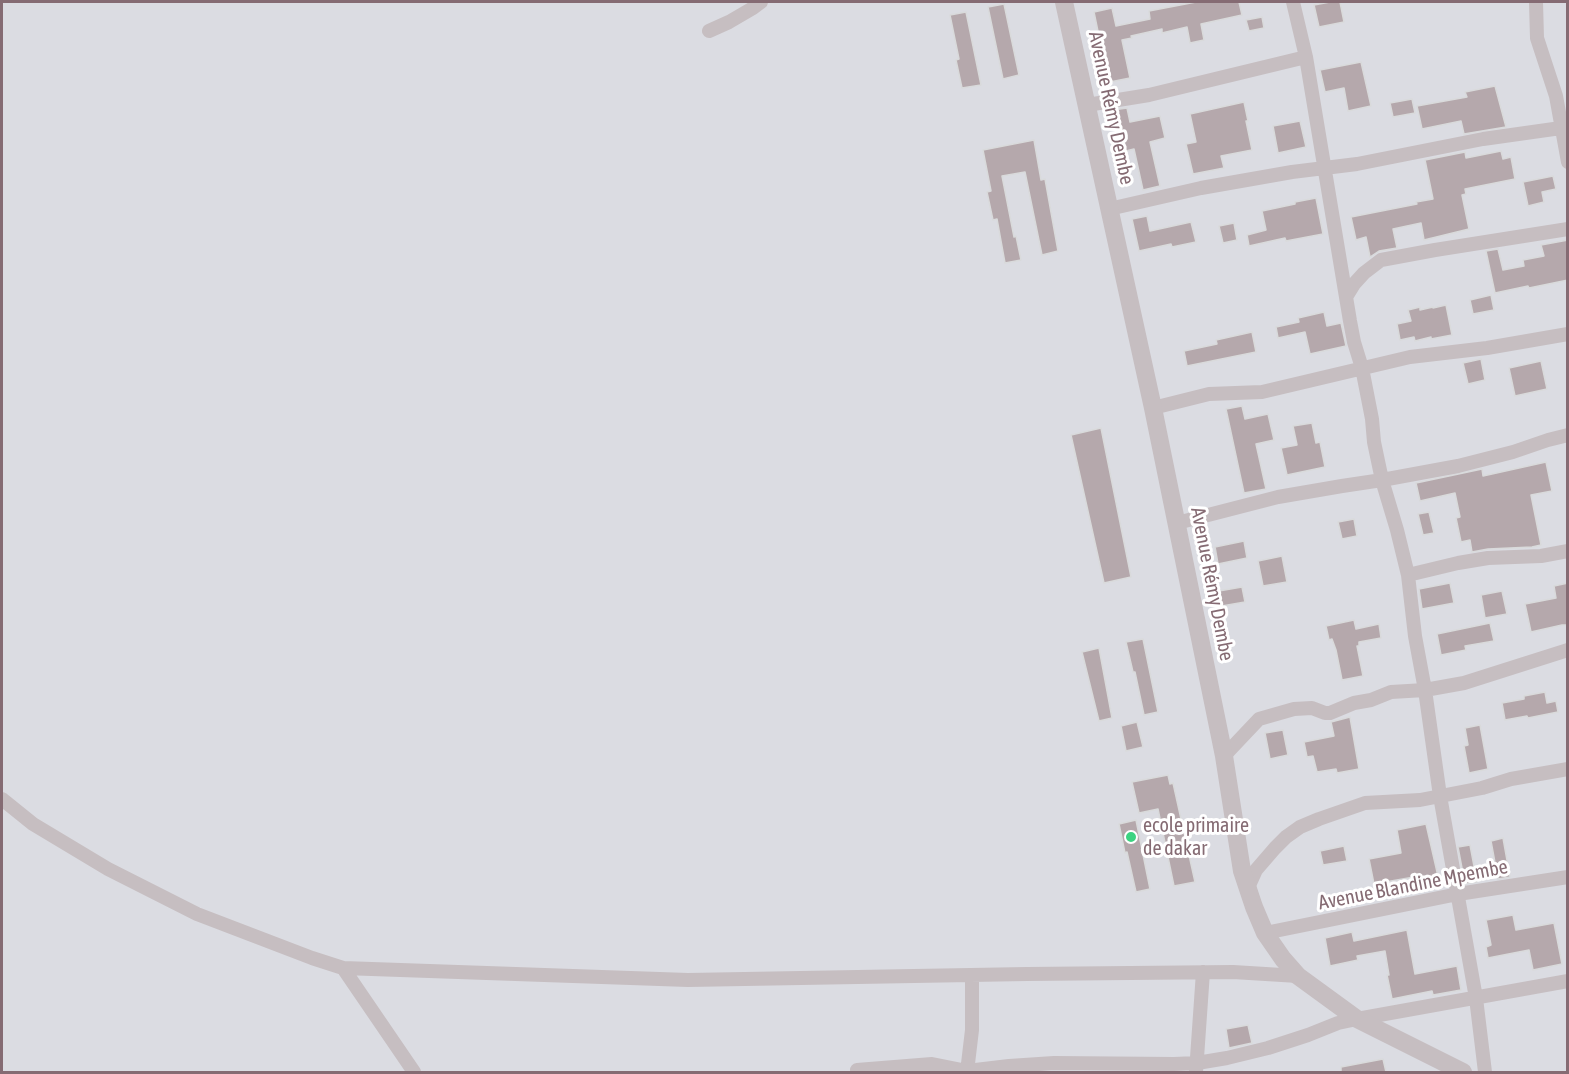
<!DOCTYPE html>
<meta charset="utf-8">
<style>
body{margin:0}
#map{position:relative;width:1569px;height:1074px;overflow:hidden;background:#f7f8f9;font-family:"Asap Condensed",sans-serif}
canvas{display:block}
.frame{position:absolute;inset:0;border:3px solid #856b73;pointer-events:none}
</style>
<div id="map">
<canvas width="1569" height="1074"></canvas>
<div class="frame"></div>
</div>
<script>
const c = document.querySelector('canvas').getContext('2d');
c.lineJoin = 'round';
function fillPath(path, color) { c.fillStyle = color; c.fill(path, 'evenodd'); }
const toPath = rows => new Path2D(rows.map(r => 'M' + r).join(''));
function trace(path, color, width, dash) { c.strokeStyle = color; c.lineWidth = width; c.lineCap = dash ? 'butt' : 'round'; c.setLineDash(dash || []); c.stroke(path); }
function drawText(font, color, halo, rows, align = 'center') {
  c.font = font + ' "Asap Condensed",sans-serif'; c.lineWidth = 6; c.setLineDash([]); c.textBaseline = 'middle'; c.strokeStyle = halo; c.fillStyle = color; for (const [text, x, y, turn = 0] of rows) {
    c.save(); c.translate(x, y); c.rotate((+turn || 0) * Math.PI / 180); c.textAlign = isNaN(turn) ? turn : align; if (halo) c.strokeText(text, 0, 0); c.fillText(text, 0, 0); c.restore();
  }
}
fillPath(toPath([
 [2,2,1567,2,1567,1072,2,1072]
]), '#dbdce2');
const building = toPath([
 [1196,2,1239,2,1242,15,1201,24,1204,40,1190,43,1187,27,1162,33,1162,29,1131,36,1132,38,1122,40,1130,78,1105,83,1097,47,1101,46,1094,12,1112,8,1116,26,1150,19,1149,11,1196,2],
 [1330,2,1340,2,1344,22,1319,27,1314,5,1330,2],
 [1004,4,1019,75,1003,79,988,7,1004,4],
 [966,12,981,85,962,88,956,60,959,59,950,15,966,12],
 [1262,17,1264,28,1249,31,1246,20,1262,17],
 [1361,62,1371,106,1348,111,1344,88,1325,92,1320,70,1361,62],
 [1495,86,1506,127,1464,134,1461,121,1422,129,1417,106,1467,97,1465,92,1495,86],
 [1412,99,1415,113,1393,117,1390,103,1412,99],
 [1244,102,1248,121,1246,121,1252,150,1221,156,1224,168,1193,174,1186,144,1196,142,1190,114,1244,102],
 [1127,108,1130,122,1160,116,1165,138,1150,142,1160,186,1143,190,1134,149,1122,152,1113,110,1127,108],
 [1300,121,1306,147,1278,153,1273,126,1300,121],
 [1034,140,1041,180,1045,179,1058,251,1042,255,1025,172,1002,176,1014,237,1016,236,1021,260,1005,263,997,219,993,220,987,192,991,191,983,150,1034,140],
 [1501,151,1503,159,1511,157,1515,179,1465,189,1466,194,1462,195,1469,229,1424,240,1421,223,1393,229,1397,248,1379,251,1370,257,1366,237,1356,240,1351,217,1417,204,1416,202,1433,199,1425,160,1465,152,1466,158,1501,151],
 [1553,176,1556,189,1542,192,1544,202,1528,206,1523,182,1553,176],
 [1316,198,1323,234,1286,241,1285,238,1249,246,1247,235,1266,230,1262,211,1295,204,1295,202,1316,198],
 [1147,216,1150,231,1191,222,1196,242,1172,247,1171,244,1139,251,1132,219,1147,216],
 [1234,223,1237,240,1223,243,1219,226,1234,223],
 [1568,240,1568,280,1529,288,1528,286,1495,293,1486,251,1498,249,1503,270,1524,266,1523,260,1544,256,1541,245,1568,240],
 [1491,295,1494,310,1473,314,1470,300,1491,295],
 [1446,305,1452,335,1431,339,1431,337,1415,341,1414,337,1400,340,1397,324,1411,321,1408,310,1420,307,1420,310,1433,307,1433,308,1446,305],
 [1324,312,1327,326,1341,323,1346,346,1310,354,1305,332,1278,338,1276,327,1299,322,1298,318,1324,312],
 [1252,332,1256,352,1187,366,1184,351,1217,344,1216,340,1252,332],
 [1481,359,1485,380,1468,384,1463,363,1481,359],
 [1541,361,1547,389,1515,396,1509,368,1541,361],
 [1242,406,1245,419,1268,414,1274,440,1256,444,1266,489,1244,493,1226,409,1242,406],
 [1312,423,1316,443,1320,442,1325,467,1287,475,1281,448,1297,445,1293,426,1312,423],
 [1101,428,1131,577,1104,583,1071,435,1101,428],
 [1546,462,1552,491,1531,495,1541,545,1532,547,1488,549,1472,552,1470,540,1461,542,1456,518,1460,517,1455,493,1420,501,1416,483,1482,469,1483,476,1546,462],
 [1429,512,1434,533,1423,535,1418,514,1429,512],
 [1354,519,1357,536,1342,539,1338,522,1354,519],
 [1244,541,1247,558,1218,564,1215,547,1244,541],
 [1282,556,1287,582,1263,586,1258,561,1282,556],
 [1450,583,1454,603,1422,609,1419,589,1450,583],
 [1568,583,1568,625,1562,625,1531,632,1525,604,1556,598,1554,586,1568,583],
 [1242,587,1245,602,1216,607,1213,592,1242,587],
 [1502,591,1507,614,1485,618,1481,595,1502,591],
 [1354,620,1356,629,1379,624,1381,638,1359,642,1359,646,1357,646,1363,676,1342,680,1336,650,1332,639,1329,640,1326,626,1354,620],
 [1490,623,1494,641,1465,646,1466,650,1441,655,1437,634,1490,623],
 [1143,639,1158,712,1144,715,1135,672,1133,672,1126,642,1143,639],
 [1099,648,1112,718,1099,721,1082,652,1099,648],
 [1545,692,1547,703,1556,701,1558,712,1528,718,1527,716,1505,720,1502,703,1524,699,1524,696,1545,692],
 [1350,717,1359,769,1337,773,1336,769,1317,772,1313,756,1307,757,1304,742,1334,736,1331,722,1350,717],
 [1137,722,1143,747,1126,751,1121,726,1137,722],
 [1480,725,1488,769,1469,773,1464,746,1468,745,1465,728,1480,725],
 [1283,730,1288,755,1270,759,1265,733,1283,730],
 [1168,775,1170,784,1173,783,1195,882,1174,886,1158,809,1139,813,1132,782,1168,775],
 [1136,820,1150,889,1136,892,1127,852,1125,853,1119,824,1136,820],
 [1426,824,1440,885,1417,890,1414,877,1374,884,1369,859,1401,853,1397,830,1426,824],
 [1503,838,1510,877,1498,879,1491,841,1503,838],
 [1470,845,1477,882,1465,884,1458,847,1470,845],
 [1344,846,1347,861,1323,865,1320,851,1344,846],
 [1513,915,1516,930,1554,923,1562,964,1533,970,1529,950,1488,958,1486,947,1491,945,1486,920,1513,915],
 [1407,930,1415,974,1457,966,1461,990,1433,995,1432,991,1392,999,1387,975,1389,975,1385,951,1357,956,1358,960,1330,966,1325,938,1352,932,1354,941,1407,930],
 [1248,1025,1252,1043,1229,1048,1226,1029,1248,1025],
 [1383,1059,1386,1072,1341,1072,1341,1067,1383,1059]
]);
fillPath(building, '#b5a8ac');
trace(building, '#d9dadb', 1.5);
trace(toPath([
 [1293,2,1306,57,1350,321,1354,342,1362,368,1372,419,1374,442,1382,480,1397,530,1408,575,1415,636,1425,690,1440,796,1476,998,1485,1072],
 [1536,2,1537,38,1556,96,1568,162],
 [709,31,729,22,753,8,761,2],
 [1087,105,1149,95,1306,57],
 [1109,209,1201,188,1292,172,1357,164,1483,139,1568,127],
 [1346,297,1354,284,1364,273,1381,260,1435,250,1568,229],
 [1153,408,1209,394,1262,392,1410,357,1487,348,1568,334],
 [1177,523,1278,497,1342,486,1382,480,1458,466,1513,452,1548,440,1568,435],
 [1408,575,1458,563,1488,558,1541,556,1568,551],
 [1224,756,1259,719,1294,709,1312,708,1325,713,1330,713,1354,703,1371,700,1391,692,1425,690,1464,683,1568,650],
 [2,799,33,824,108,869,197,914,312,958,343,968,688,980,1027,974,1233,972,1298,976],
 [1247,890,1256,870,1275,848,1286,837,1300,827,1319,819,1365,803,1420,800,1482,788,1511,779,1568,769],
 [1265,933,1458,894,1568,877],
 [343,968,414,1072],
 [857,1070,932,1064,967,1071,1009,1066,1054,1063,1174,1064,1197,1063,1227,1058,1268,1048,1308,1035,1338,1023,1357,1019,1568,981],
 [967,1072,972,1030,972,975],
 [1196,1072,1203,972]
]), '#c6bec1', 14);
trace(toPath([
 [1064,2,1153,408,1224,756,1242,871,1254,907,1265,933,1283,959,1298,976,1357,1019,1463,1072]
]), '#c6bec1', 18);
for (const [x, y, r, color] of [
 [1131,837,6,"#3cd381"]
]) { const dot = new Path2D(); dot.arc(x, y, r, 0, 2 * Math.PI); c.fillStyle = color; c.fill(dot); trace(dot, '#fff', 2); }
drawText('20px', '#856b73', '#fff', [
 ["Avenue Rémy Dembe",1111,108,78],
 ["Avenue Rémy Dembe",1212,584,79],
 ["Avenue Blandine Mpembe",1413,885,-11]
]);
drawText('20px', '#856b73', '#fff', [
 ["ecole primaire",1143,826],
 ["de dakar",1143,849]
], 'left');
</script>
